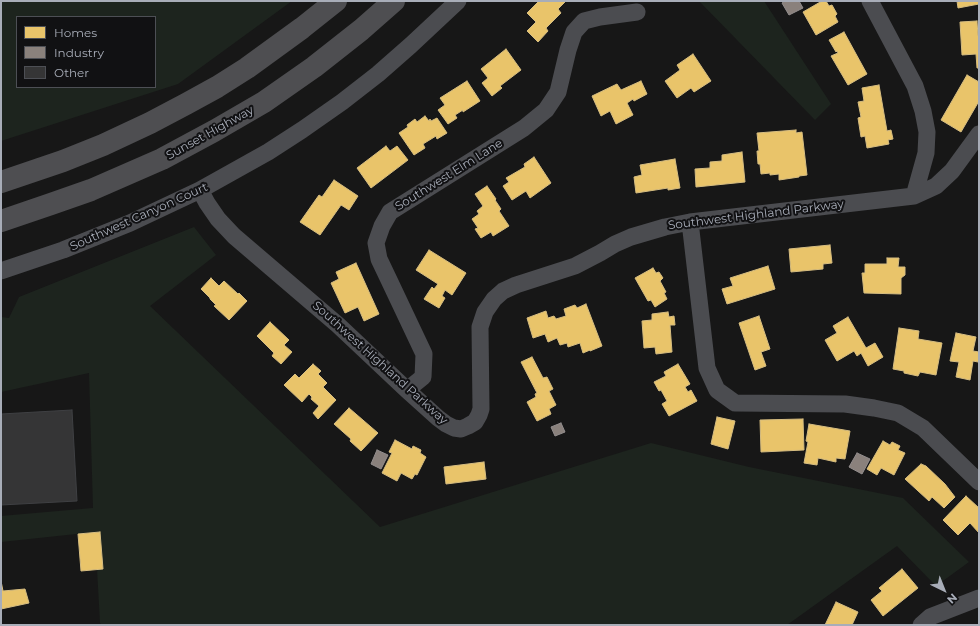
<!DOCTYPE html>
<style>
body{margin:0}
#map{position:relative;width:980px;height:626px;overflow:hidden;background:#171717;font-family:Montserrat,sans-serif}
canvas{display:block}
.frame{position:absolute;inset:0;border:2px solid #a8adb8;pointer-events:none}
.legend{position:absolute;left:16px;top:16px;width:140px;height:72px;box-sizing:border-box;background:#111113;border:1px solid #4d4f55;margin:0;padding:5px 7px;list-style:none;font-size:12px;color:#a8adb8}
.legend li{display:flex;align-items:center;gap:8px;height:20px}
.legend b{width:20px;border:1px solid #4d4f55}
.north{position:absolute;left:924px;top:570px;width:40px;height:40px;-webkit-text-stroke:3px #111113;paint-order:stroke;rotate:137deg;font-size:11px;font-weight:700;line-height:16px;text-align:center;color:#a8adb8}
.north::after{content:'';display:block;margin:auto;width:14px;height:18px;background:#a8adb8;clip-path:polygon(50% 0,100% 100%,50% 72%,0 100%)}
</style>
<div id="map">
<canvas width="980" height="626"></canvas>
<div class="frame"></div>
<ul class="legend">
<li><b style="height:11px;background:#e9c46a"></b>Homes</li>
<li><b style="height:11px;background:#8a817c"></b>Industry</li>
<li><b style="height:11px;background:#353536"></b>Other</li>
</ul>
<div class="north">N</div>
</div>
<script>
const c = document.querySelector('canvas').getContext('2d');
c.lineJoin = 'round';
function fillPath(path, color) { c.fillStyle = color; c.fill(path, 'evenodd'); }
const toPath = rows => new Path2D(rows.map(r => 'M' + r).join(''));
function trace(path, color, width, dash) { c.strokeStyle = color; c.lineWidth = width; c.lineCap = dash ? 'butt' : 'round'; c.setLineDash(dash || []); c.stroke(path); }
function drawText(font, color, halo, rows, align = 'center') {
  c.font = font + ' Montserrat,sans-serif'; c.lineWidth = 4; c.setLineDash([]); c.textBaseline = 'middle'; c.strokeStyle = halo; c.fillStyle = color; for (const [text, x, y, turn = 0] of rows) {
    c.save(); c.translate(x, y); c.rotate((+turn || 0) * Math.PI / 180); c.textAlign = isNaN(turn) ? turn : align; if (halo) c.strokeText(text, 0, 0); c.fillText(text, 0, 0); c.restore();
  }
}
fillPath(toPath([
 [1,1,292,1,178,84,1,141],
 [17,17,155,17,155,87,17,87],
 [699,1,764,1,831,104,815,120],
 [194,227,216,255,150,306,380,527,651,443,749,467,903,498,969,562,936,586,897,546,787,625,102,625,100,623,95,532,1,542,1,516,93,508,89,373,1,392,1,317,9,318,19,297]
]), '#1d241e');
const homes = toPath([
 [539,1,566,1,558,9,561,13,546,28,548,31,538,42,527,31,536,22,527,13,539,1],
 [822,1,826,1,829,6,832,5,837,14,835,16,838,22,816,35,803,12,822,1],
 [957,1,979,1,979,4,958,8,957,1],
 [977,21,978,36,979,36,979,68,977,68,976,54,962,55,960,22,977,21],
 [844,32,867,74,848,85,831,56,838,53,837,51,836,52,829,40,844,32],
 [506,49,521,70,500,86,502,88,492,96,482,83,488,78,481,69,506,49],
 [693,54,711,81,694,92,691,88,677,98,665,81,680,70,677,65,693,54],
 [967,75,979,82,979,101,961,132,941,120,967,75],
 [467,81,480,101,463,112,463,110,455,115,457,118,448,124,438,110,445,105,440,98,467,81],
 [641,81,647,94,634,101,633,99,627,103,633,115,616,124,610,111,601,116,592,96,617,84,621,90,641,81],
 [879,85,887,131,891,130,893,139,888,140,889,144,867,148,865,136,861,137,858,118,861,117,858,102,864,101,862,88,879,85],
 [425,116,429,121,430,119,431,121,437,118,447,133,437,139,436,136,423,144,425,148,414,155,399,133,408,127,407,125,415,119,417,122,425,116],
 [796,130,796,133,802,132,807,175,799,176,799,177,779,180,779,174,770,175,770,173,761,174,760,164,758,164,757,151,759,151,757,133,796,130],
 [386,146,390,151,397,146,408,160,371,188,357,168,386,146],
 [742,152,745,182,696,187,695,169,710,168,710,162,722,161,722,155,742,152],
 [534,157,551,183,530,198,526,191,512,200,503,186,509,182,506,178,525,167,524,164,534,157],
 [675,159,680,188,668,190,668,188,636,193,634,177,642,175,640,165,675,159],
 [334,180,358,196,349,210,341,205,320,235,300,222,319,195,322,197,334,180],
 [487,186,496,199,495,200,501,209,499,211,509,226,493,236,491,232,481,238,475,229,478,228,472,219,479,214,477,211,483,206,475,194,487,186],
 [830,245,832,263,823,264,823,269,791,272,789,249,830,245],
 [429,250,466,273,452,295,445,290,442,296,445,298,439,308,424,299,432,287,434,289,438,284,416,270,429,250],
 [887,258,899,258,898,267,905,267,905,275,901,278,901,294,864,293,862,273,865,273,865,264,887,264,887,258],
 [356,263,379,314,364,321,358,307,345,313,331,283,339,279,336,272,356,263],
 [768,266,775,289,727,304,722,289,733,286,730,278,768,266],
 [653,268,656,273,659,272,663,278,660,281,666,292,664,293,667,299,655,307,651,300,648,301,635,278,653,268],
 [211,278,219,286,224,281,238,294,239,293,247,301,229,320,214,306,216,305,210,299,210,298,201,289,211,278],
 [586,304,602,346,590,351,590,350,583,353,580,343,568,347,567,343,560,345,557,338,548,342,545,334,533,338,527,318,546,311,548,318,554,316,556,319,566,316,564,309,575,305,577,308,586,304],
 [668,312,669,317,674,316,675,325,670,325,672,352,656,354,655,347,644,348,642,321,652,320,652,314,668,312],
 [759,316,770,349,761,352,766,366,755,370,739,323,759,316],
 [848,317,866,348,875,343,883,357,868,366,861,353,857,356,854,351,837,361,825,340,837,333,833,326,848,317],
 [270,322,289,340,284,345,292,352,281,364,272,356,274,353,257,336,270,322],
 [899,328,919,331,918,339,942,343,936,375,920,372,918,376,904,373,904,371,893,369,899,328],
 [956,333,976,337,973,351,979,352,979,359,978,362,973,361,970,380,956,377,959,362,950,361,956,333],
 [532,357,543,378,547,377,553,389,549,391,556,405,549,409,551,414,537,421,527,402,536,397,535,394,537,393,521,362,532,357],
 [313,364,321,371,318,374,327,383,323,387,336,400,318,419,313,413,319,406,311,399,312,397,309,394,302,402,284,385,295,374,299,378,313,364],
 [678,364,690,384,685,387,688,392,691,390,697,401,669,416,662,404,667,401,661,390,659,391,654,382,666,376,664,372,678,364],
 [349,408,378,433,361,451,350,441,351,439,334,424,349,408],
 [717,417,735,421,728,449,711,444,717,417],
 [803,419,804,450,761,452,760,420,803,419],
 [809,424,850,431,845,459,836,458,836,462,818,458,817,465,804,463,808,442,806,441,809,424],
 [395,440,412,449,413,446,421,450,420,453,426,457,417,475,415,474,412,479,401,473,397,481,382,473,392,453,389,452,395,440],
 [883,441,890,445,892,442,900,446,898,450,905,453,894,475,881,468,877,475,867,469,883,441],
 [484,462,486,479,446,484,444,467,484,462],
 [921,464,926,466,945,484,955,497,944,508,932,497,929,501,905,479,921,464],
 [966,496,979,508,979,533,970,523,958,535,943,520,966,496],
 [100,532,103,569,81,571,78,534,100,532],
 [902,569,918,588,883,616,871,600,882,591,879,588,902,569],
 [1,581,3,591,25,589,29,603,1,609,1,581],
 [836,602,858,612,852,625,825,625,836,602]
]);
fillPath(homes, '#e9c46a');
trace(homes, '#d6bd81', 1);
const industry = toPath([
 [785,1,799,1,803,8,789,15,782,3,785,1],
 [561,423,565,432,555,436,551,427,561,423],
 [377,450,388,455,381,469,371,464,377,450],
 [857,453,870,459,862,474,849,467,857,453]
]);
fillPath(industry, '#8a817c');
trace(industry, '#938e8e', 1);
const building = toPath([
 [72,410,77,501,1,505,1,414,72,410]
]);
fillPath(building, '#353536');
trace(building, '#3f4043', 1);
trace(toPath([
 [870,1,915,86,923,111,927,132,926,153,914,196],
 [200,190,207,203,218,219,234,236,338,325,407,390,438,418,446,424,454,428,461,429,468,426,475,422,479,415,481,409,480,327,485,312,494,299,503,291,516,285,575,266,600,253,615,244,631,237,665,227,690,222,914,196,936,186,952,171,979,134],
 [690,222,707,368,717,390,735,403,845,404,874,408,898,413,923,428,979,482],
 [1,271,63,250,130,223,200,190,268,152,302,130,342,102,378,74,411,45,458,1],
 [407,390,423,377,424,354,389,280,379,259,376,243,382,226,390,212,524,128,546,110,558,92,568,50,574,32,584,21,600,17,637,12],
 [921,625,930,617,979,598]
]), '#4b4c50', 17);
trace(toPath([
 [1,182,63,161,103,145,150,123,186,104,217,87,247,68,302,28,336,1],
 [1,221,51,204,91,190,162,159,214,131,264,102,314,67,361,30,394,1]
]), '#4e4e51', 22);
drawText('12px', '#a8adb8', '#111113', [
 ["Sunset Highway",210,133,-29],
 ["Southwest Elm Lane",449,175,-32],
 ["Southwest Highland Parkway",756,215,-7],
 ["Southwest Canyon Court",139,217,-24],
 ["Southwest Highland Parkway",380,363,42]
]);
</script>
